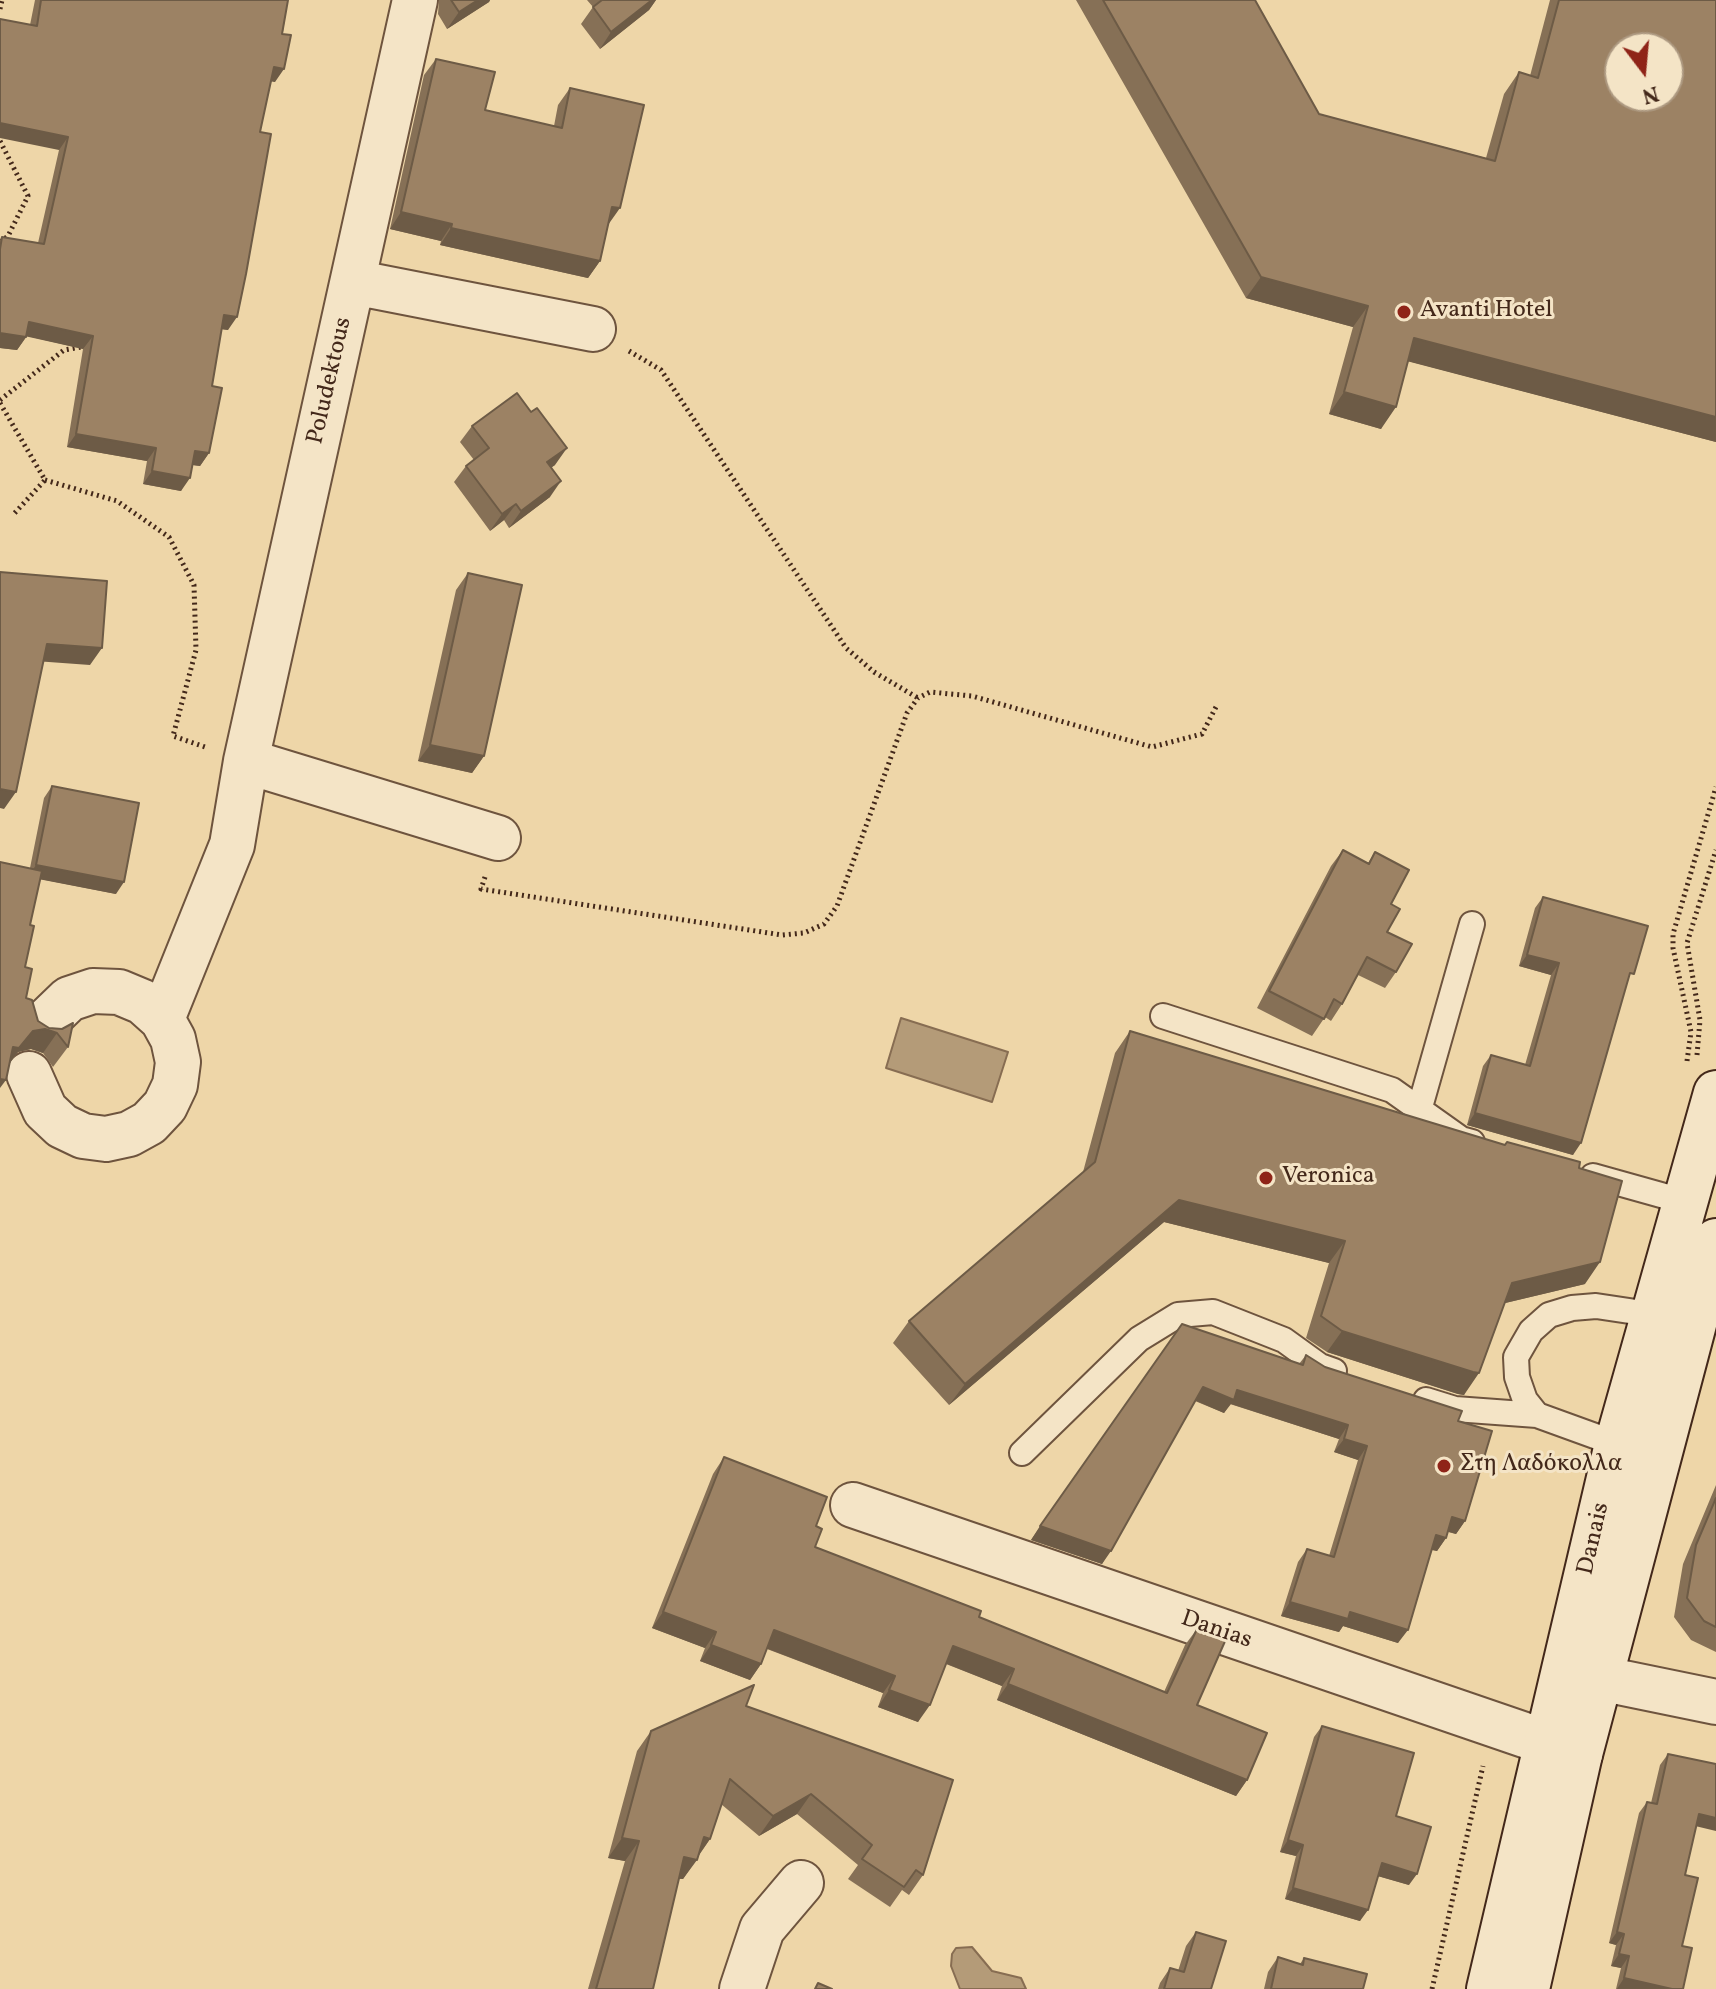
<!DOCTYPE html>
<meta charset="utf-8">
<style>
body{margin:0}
#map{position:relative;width:1716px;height:1989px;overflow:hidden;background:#eed6a8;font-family:Vollkorn,serif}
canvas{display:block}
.north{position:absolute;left:1604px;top:32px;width:80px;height:80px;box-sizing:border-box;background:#f4e4c6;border:2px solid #ad9981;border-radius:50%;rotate:164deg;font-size:22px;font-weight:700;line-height:32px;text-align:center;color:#43281a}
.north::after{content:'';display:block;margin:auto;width:28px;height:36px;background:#8f2418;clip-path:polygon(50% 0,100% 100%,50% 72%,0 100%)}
</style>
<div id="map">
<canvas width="1716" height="1989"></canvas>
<div class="north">N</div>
</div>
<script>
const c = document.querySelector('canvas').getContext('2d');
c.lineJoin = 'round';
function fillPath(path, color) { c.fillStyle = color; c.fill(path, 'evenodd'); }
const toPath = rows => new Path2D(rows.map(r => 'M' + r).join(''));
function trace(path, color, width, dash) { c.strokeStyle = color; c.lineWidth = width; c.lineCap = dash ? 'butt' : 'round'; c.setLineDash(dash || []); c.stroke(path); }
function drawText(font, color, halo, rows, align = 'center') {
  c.font = font + ' Vollkorn,serif'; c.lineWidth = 6; c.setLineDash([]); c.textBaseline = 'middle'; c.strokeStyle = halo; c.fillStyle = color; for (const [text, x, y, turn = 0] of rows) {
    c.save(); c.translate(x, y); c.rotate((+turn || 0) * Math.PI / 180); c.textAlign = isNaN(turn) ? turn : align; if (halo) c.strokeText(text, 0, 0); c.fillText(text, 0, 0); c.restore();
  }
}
const water = toPath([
 [901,1018,1008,1052,992,1102,886,1068,901,1018],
 [972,1947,992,1971,1021,1978,1026,1989,960,1989,951,1966,952,1954,956,1948,972,1947]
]);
fillPath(water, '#b49b78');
trace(water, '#876d52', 2);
const service = toPath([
 [1163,1016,1392,1090,1461,1139,1472,1142],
 [1420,1107,1472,924],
 [1593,1176,1686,1202],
 [1426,1400,1455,1409,1537,1415,1617,1444],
 [1537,1415,1525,1400,1517,1377,1516,1357,1531,1331,1549,1315,1572,1308,1596,1306,1656,1315],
 [1022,1453,1139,1339,1178,1315,1213,1312,1284,1340,1320,1366,1334,1371]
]);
const minor = toPath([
 [353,282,593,329],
 [246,761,498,838],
 [162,1019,232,845,246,761,415,0],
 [29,1074,45,1110,62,1126,83,1136,106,1139,129,1134,149,1123,165,1106,175,1085,178,1062,173,1039,162,1019,143,1002,119,992,93,991,69,999,42,1025],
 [853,1505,1580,1754],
 [1565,1671,1716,1702],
 [742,1989,762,1929,801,1883]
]);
const secondary = toPath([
 [1489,1989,1617,1444,1716,1093],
 [1527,1989,1580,1754,1716,1241]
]);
trace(service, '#6e543e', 28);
trace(minor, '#6e543e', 48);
trace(secondary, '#43281a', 48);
trace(toPath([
 [0,9,2,0],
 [0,141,28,196,8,236,0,242],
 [629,351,661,370,846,648,874,672,918,698],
 [0,400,64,350,81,347],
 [0,403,45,480,12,516],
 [45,480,117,501,169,537,194,585,196,650,173,736,208,748],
 [485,877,481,889,782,935,804,933,824,924,837,906,907,713,918,698,930,692,972,696,1152,747,1202,734,1217,705],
 [1697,1055,1700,1020,1687,943,1716,850],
 [1687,1061,1691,1032,1673,948,1673,934,1716,787],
 [1432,1989,1483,1766]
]), '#43281a', 5, [2, 4]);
trace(service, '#f4e4c6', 24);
trace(minor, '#f4e4c6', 44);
trace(secondary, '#f4e4c6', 44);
fillPath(toPath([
 [35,0,288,0,275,82,271,81,260,132,228,330,221,329,212,386,209,453,200,466,192,465,181,491,143,484,147,461,67,447,83,349,27,336,17,350,0,348,0,240,2,237,38,243,59,150,30,25],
 [439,0,490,0,489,2,447,29,438,14],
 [587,0,656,0,649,10,600,49,581,24,593,7],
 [1076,0,1255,0,1319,114,1486,158,1504,94,1519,72,1530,76,1550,0,1716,0,1716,442,1408,361,1381,429,1329,414,1353,327,1246,298],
 [436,59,485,110,554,126,558,105,570,88,608,225,600,261,588,278,440,245,441,241,390,229,424,75],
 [472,426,555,465,551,467,550,497,509,528,504,520,490,531,454,482,466,466,474,460,460,442],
 [468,573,484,756,472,773,418,761,456,590],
 [52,786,116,894,40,879,30,925,25,967,26,998,38,1021,49,1028,62,1029,68,1047,53,1067,43,1053,31,1049,18,1052,10,1063,30,868,44,798],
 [1343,850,1368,863,1375,852,1391,904,1387,932,1396,972,1385,988,1358,975,1342,1004,1331,1021,1325,1017,1312,1036,1257,1008,1331,866],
 [1543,897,1627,984,1573,1155,1467,1125,1483,1066,1491,1055,1525,1065,1551,975,1519,966,1535,908],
 [1130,1031,1504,1145,1507,1142,1579,1168,1585,1284,1505,1303,1464,1395,1458,1394,1327,1352,1306,1338,1329,1263,1164,1222,949,1405,893,1343,909,1321,1083,1172,1115,1053],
 [1182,1324,1299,1364,1306,1355,1325,1367,1458,1421,1465,1521,1456,1534,1448,1532,1446,1538,1437,1551,1431,1550,1398,1643,1343,1626,1339,1632,1281,1616,1298,1562,1307,1549,1329,1556,1358,1460,1334,1452,1339,1439,1230,1404,1224,1413,1195,1401,1102,1564,1031,1540],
 [724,1457,816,1526,815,1547,979,1617,1164,1692,1185,1645,1197,1629,1197,1705,1247,1780,1236,1796,997,1700,1002,1686,946,1664,918,1722,878,1707,883,1693,767,1649,761,1664,750,1680,700,1661,705,1648,652,1628,713,1474],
 [1716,1485,1716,1652,1691,1640,1674,1617,1683,1564],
 [746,1706,923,1875,909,1895,902,1890,890,1907,848,1879,858,1865,797,1814,759,1836,721,1804,710,1839,683,1879,679,1879,653,1989,588,1989,625,1861,608,1858,637,1751,651,1731],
 [1322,1726,1396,1816,1409,1885,1378,1876,1360,1921,1285,1899,1296,1856,1280,1852,1314,1737],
 [1668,1754,1696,1826,1685,1875,1682,1946,1683,1989,1616,1989,1621,1968,1611,1966,1616,1945,1609,1943,1639,1813,1647,1802,1651,1803,1660,1765],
 [1196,1932,1211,1989,1158,1989,1160,1983,1170,1968,1178,1971,1186,1946],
 [1278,1957,1300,1964,1304,1958,1363,1989,1264,1989,1268,1972]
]), '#867056');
fillPath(toPath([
 [478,0,490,0,489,2,447,29,459,12],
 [652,0,656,0,649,10,600,49,611,32],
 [274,67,284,69,275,82,265,80],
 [0,123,68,137,59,150,0,138],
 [612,207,620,208,608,225],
 [401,212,452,224,441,241,390,229],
 [451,228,600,261,588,278,440,245],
 [1261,277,1368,306,1353,327,1246,298],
 [224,315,237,317,228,330,214,328],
 [29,322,93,336,83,349,20,335],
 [0,333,26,337,17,350,0,348],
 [1414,338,1716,417,1716,442,1399,359],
 [1344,392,1396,407,1381,429,1329,414],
 [76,434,156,448,147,461,67,447],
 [567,448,555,465,536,479,547,462],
 [195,451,209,453,200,466,186,464],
 [152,471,190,478,181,491,143,484],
 [561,481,550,497,509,528,521,511],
 [516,504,504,520,490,531,502,514],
 [47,644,102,648,90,665,35,661],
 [430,745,484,756,472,773,418,761],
 [0,789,16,792,4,809,0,808],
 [36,865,124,882,116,894,28,877],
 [1527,955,1559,963,1551,975,1519,966],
 [45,1029,57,1033,43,1053,31,1049,18,1052,5,1069,13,1047,33,1031],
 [0,1079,6,1080,0,1088],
 [1475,1113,1581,1143,1573,1155,1467,1125],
 [1179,1200,1345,1241,1329,1263,1164,1222,949,1405,965,1384],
 [1600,1262,1585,1284,1497,1305,1512,1283],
 [1342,1331,1479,1373,1464,1395,1458,1394,1327,1352],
 [1203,1387,1237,1390,1348,1425,1339,1439,1231,1404,1224,1413,1194,1400],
 [1344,1439,1367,1446,1358,1460,1334,1452],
 [1452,1517,1465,1521,1456,1534,1443,1530],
 [1040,1526,1111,1551,1102,1564,1031,1540],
 [1436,1535,1446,1538,1437,1551,1426,1548],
 [1290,1602,1350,1612,1408,1630,1398,1643,1343,1626,1339,1632,1281,1616],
 [663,1612,716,1632,705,1648,652,1628],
 [774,1630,895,1676,883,1693,763,1647],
 [711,1645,761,1664,750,1680,700,1661],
 [953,1646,1014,1669,1002,1686,942,1662],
 [1008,1684,1247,1780,1236,1796,997,1700],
 [889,1690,930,1705,918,1722,878,1707],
 [811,1794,797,1814,759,1836,773,1816],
 [1699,1814,1716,1818,1716,1831,1691,1825],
 [704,1837,710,1839,696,1859],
 [622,1838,639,1841,625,1861,608,1858],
 [1288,1840,1303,1845,1296,1856,1280,1852],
 [684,1857,697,1860,683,1879,670,1877],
 [1382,1863,1417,1874,1409,1885,1374,1875],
 [1293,1888,1368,1910,1360,1921,1285,1899],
 [1617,1932,1624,1934,1616,1945,1609,1943],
 [1619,1954,1629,1956,1621,1968,1611,1966],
 [1624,1978,1672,1989,1617,1989]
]), '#6d5b46');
const building = toPath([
 [41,0,288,0,282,34,291,35,284,69,274,67,260,132,271,134,246,274,237,317,224,315,212,386,222,388,209,453,195,451,190,478,152,471,156,448,76,434,93,336,29,322,26,337,0,333,0,249,2,237,44,244,68,137,0,123,0,19,37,26,41,0],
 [451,0,478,0,459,12,451,0],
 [602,0,652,0,611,32,593,7,602,0],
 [1103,0,1255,0,1319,114,1495,161,1519,72,1538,78,1559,0,1716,0,1716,417,1414,338,1396,407,1344,392,1368,306,1261,277,1103,0],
 [1620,48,1668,48,1668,96,1620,96,1620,48],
 [436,59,495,72,485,110,562,128,570,88,644,105,620,208,612,207,600,261,451,228,452,224,401,212,436,59],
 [517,393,531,412,537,408,567,448,547,462,561,481,521,511,516,504,502,514,466,466,489,448,472,426,517,393],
 [0,572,107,581,102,648,47,644,16,792,0,789,0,572],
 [468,573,522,585,484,756,430,745,468,573],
 [52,786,139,803,124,882,36,865,52,786],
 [1343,850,1369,864,1375,852,1409,870,1391,904,1400,909,1387,932,1412,944,1396,972,1367,957,1342,1004,1334,999,1324,1019,1269,991,1343,850],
 [0,862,42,871,30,925,34,926,25,967,32,969,26,998,32,1000,38,1021,49,1028,62,1029,73,1023,68,1047,57,1033,45,1029,33,1031,19,1048,13,1047,6,1080,0,1079,0,862],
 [1543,897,1648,926,1634,974,1630,973,1581,1143,1475,1113,1491,1055,1530,1066,1559,963,1527,955,1543,897],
 [1130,1031,1505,1145,1507,1142,1580,1162,1579,1168,1622,1181,1600,1262,1512,1283,1479,1373,1473,1372,1342,1331,1321,1316,1345,1241,1179,1200,965,1384,909,1321,1095,1162,1130,1031],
 [1182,1324,1303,1365,1306,1355,1325,1367,1462,1411,1458,1421,1492,1431,1465,1521,1452,1517,1446,1538,1436,1535,1408,1630,1350,1612,1348,1619,1290,1602,1307,1549,1334,1557,1367,1446,1344,1439,1348,1425,1237,1390,1234,1400,1203,1387,1111,1551,1040,1526,1182,1324],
 [724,1457,827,1497,816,1526,822,1529,815,1547,981,1611,979,1617,1167,1693,1197,1629,1226,1639,1197,1705,1267,1733,1247,1780,1008,1684,1014,1669,953,1646,930,1705,889,1690,895,1676,774,1630,761,1664,711,1645,716,1632,663,1612,724,1457],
 [1716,1498,1716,1627,1704,1621,1687,1598,1696,1545,1716,1498],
 [754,1685,746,1706,953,1780,923,1875,916,1870,904,1887,862,1859,872,1845,811,1794,773,1816,730,1779,710,1839,704,1837,697,1860,684,1857,653,1989,596,1989,639,1841,622,1838,651,1731,754,1685],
 [1322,1726,1414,1753,1396,1816,1431,1827,1417,1874,1382,1863,1368,1910,1293,1888,1303,1845,1288,1840,1322,1726],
 [1668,1754,1716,1764,1716,1818,1699,1814,1685,1875,1698,1878,1682,1946,1692,1948,1683,1989,1672,1989,1624,1978,1629,1956,1619,1954,1624,1934,1617,1932,1647,1802,1657,1804,1668,1754],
 [1196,1932,1226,1941,1211,1989,1164,1989,1170,1968,1184,1972,1196,1932],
 [1278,1957,1303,1965,1304,1958,1367,1974,1363,1989,1271,1989,1278,1957],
 [818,1983,832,1989,815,1989,818,1983]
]);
fillPath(building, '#9c8264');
trace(building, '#6d5b46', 2);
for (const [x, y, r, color] of [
 [1404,312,8,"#8f2418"],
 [1266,1178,8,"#8f2418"],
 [1444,1466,8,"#8f2418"]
]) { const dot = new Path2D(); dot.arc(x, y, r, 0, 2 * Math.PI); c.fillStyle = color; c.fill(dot); trace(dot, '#f4e4c6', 3); }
drawText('24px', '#43281a', '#f4e4c6', [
 ["Avanti Hotel",1420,312],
 ["Veronica",1282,1178],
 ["Στη Λαδόκολλα",1460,1466]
], 'left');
drawText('24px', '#43281a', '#f4e4c6', [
 ["Poludektous",331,381,-77],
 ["Danais",1595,1539,-77],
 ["Danias",1216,1631,19]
]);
</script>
